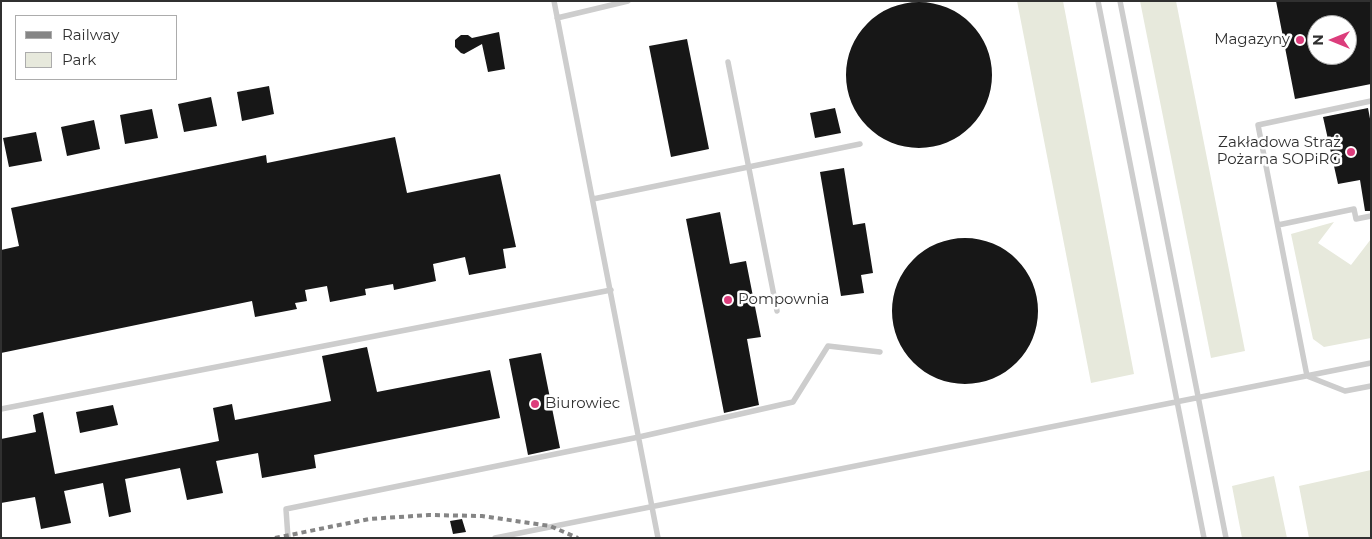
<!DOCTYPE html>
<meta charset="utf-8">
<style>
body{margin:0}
#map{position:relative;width:1372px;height:539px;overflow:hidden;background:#fff;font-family:Montserrat,sans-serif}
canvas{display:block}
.frame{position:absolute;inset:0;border:2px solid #303030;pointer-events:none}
.legend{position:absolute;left:15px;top:15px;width:162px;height:65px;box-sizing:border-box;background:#fff;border:1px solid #acacac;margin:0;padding:6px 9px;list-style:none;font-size:15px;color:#303030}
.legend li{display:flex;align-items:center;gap:10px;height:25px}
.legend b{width:25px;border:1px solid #acacac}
.north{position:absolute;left:1307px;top:15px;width:50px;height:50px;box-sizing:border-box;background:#fff;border:1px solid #acacac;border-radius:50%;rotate:270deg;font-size:14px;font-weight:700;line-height:20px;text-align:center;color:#303030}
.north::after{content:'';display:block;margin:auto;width:18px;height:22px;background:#dc3d7c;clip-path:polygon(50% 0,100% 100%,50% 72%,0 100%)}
</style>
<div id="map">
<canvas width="1372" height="539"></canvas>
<div class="frame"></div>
<ul class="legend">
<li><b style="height:6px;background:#858585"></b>Railway</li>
<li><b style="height:14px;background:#e7e9dc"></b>Park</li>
</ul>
<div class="north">N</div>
</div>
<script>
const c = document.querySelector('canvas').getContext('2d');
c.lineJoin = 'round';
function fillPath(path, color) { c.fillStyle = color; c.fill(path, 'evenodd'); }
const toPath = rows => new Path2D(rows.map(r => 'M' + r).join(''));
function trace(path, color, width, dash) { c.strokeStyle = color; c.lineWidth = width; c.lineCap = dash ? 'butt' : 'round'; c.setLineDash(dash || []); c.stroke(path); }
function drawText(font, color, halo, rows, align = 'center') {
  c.font = font + ' Montserrat,sans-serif'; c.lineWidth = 5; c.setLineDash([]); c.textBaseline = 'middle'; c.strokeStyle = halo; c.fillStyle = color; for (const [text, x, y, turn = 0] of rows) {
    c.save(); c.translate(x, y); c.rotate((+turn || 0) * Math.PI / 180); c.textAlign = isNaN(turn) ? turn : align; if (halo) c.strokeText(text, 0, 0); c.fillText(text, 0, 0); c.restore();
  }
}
fillPath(toPath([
 [1017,1,1063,1,1134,374,1091,383],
 [1140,1,1176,1,1245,351,1211,358],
 [1334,222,1318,243,1351,265,1371,239,1371,338,1324,347,1313,339,1291,234],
 [1371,470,1371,538,1309,538,1299,486],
 [1274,476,1287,538,1242,538,1232,486]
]), '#e7e9dc');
fillPath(toPath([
 [1276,1,1371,1,1371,84,1295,99],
 [1317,25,1347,25,1347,55,1317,55],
 '846 75a73 73 0 1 1 146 0a73 73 0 1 1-146 0Z',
 [499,32,505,69,488,72,482,44,464,54,461,53,455,47,455,40,461,35,468,35,472,38],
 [687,39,709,149,671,157,649,46],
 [269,86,274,114,242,121,237,92],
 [211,97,217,126,184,132,178,104],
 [835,108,841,133,815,138,810,113],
 [1368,108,1371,124,1371,211,1365,211,1360,180,1338,184,1323,117],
 [152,109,158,138,125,144,120,115],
 [94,120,100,149,67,156,61,127],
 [36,132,42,161,9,167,3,138],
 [395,137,407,193,500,174,516,247,503,249,506,268,469,275,465,257,433,264,436,281,394,290,393,284,365,289,366,295,330,302,327,286,305,290,307,301,295,303,297,309,255,317,252,301,1,353,1,250,19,246,11,208,266,155,267,163],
 [844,168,853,225,865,223,873,273,861,275,864,293,841,296,820,172],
 [720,212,730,264,746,261,761,337,747,339,759,405,724,413,686,219],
 '892 311a73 73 0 1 1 146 0a73 73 0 1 1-146 0Z',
 [367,347,377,392,490,370,500,418,314,455,316,468,262,478,258,453,216,461,223,493,187,500,180,468,125,479,131,512,109,517,103,483,64,491,71,523,41,529,35,497,1,503,1,439,36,432,33,415,43,412,55,474,219,441,213,408,232,404,235,420,331,401,322,356],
 [541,353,560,448,528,455,509,359],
 [113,405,118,425,80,433,76,412],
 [462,519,466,532,453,534,450,521]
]), '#171717');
trace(toPath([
 [554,1,658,538],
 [1098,1,1204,538],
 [1120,1,1226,538],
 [557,18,628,1],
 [728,62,777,311],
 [593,199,860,144],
 [1278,225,1354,209,1356,219,1371,216],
 [1307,376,1258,125,1371,101],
 [1307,376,1345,391,1371,386],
 [1,409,611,290],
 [288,538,286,509,639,437,793,402,828,346,880,352],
 [495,538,1371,363]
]), '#cdcdcd', 5.5);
trace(toPath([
 [275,538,369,519,429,515,482,516,550,526,578,538]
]), '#858585', 4, [5, 4]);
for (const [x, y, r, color] of [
 [1300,40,5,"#dc3d7c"],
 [1351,152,5,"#dc3d7c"],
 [728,300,5,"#dc3d7c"],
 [535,404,5,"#dc3d7c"]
]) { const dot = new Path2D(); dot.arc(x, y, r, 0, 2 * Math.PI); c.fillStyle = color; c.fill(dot); trace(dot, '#fff', 2); }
drawText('15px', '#303030', '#fff', [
 ["Magazyny",1290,40],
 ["Zakładowa Straż",1341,143],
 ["Pożarna SOPiRG",1341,160],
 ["Pompownia",738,300,"left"],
 ["Biurowiec",545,404,"left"]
], 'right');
</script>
